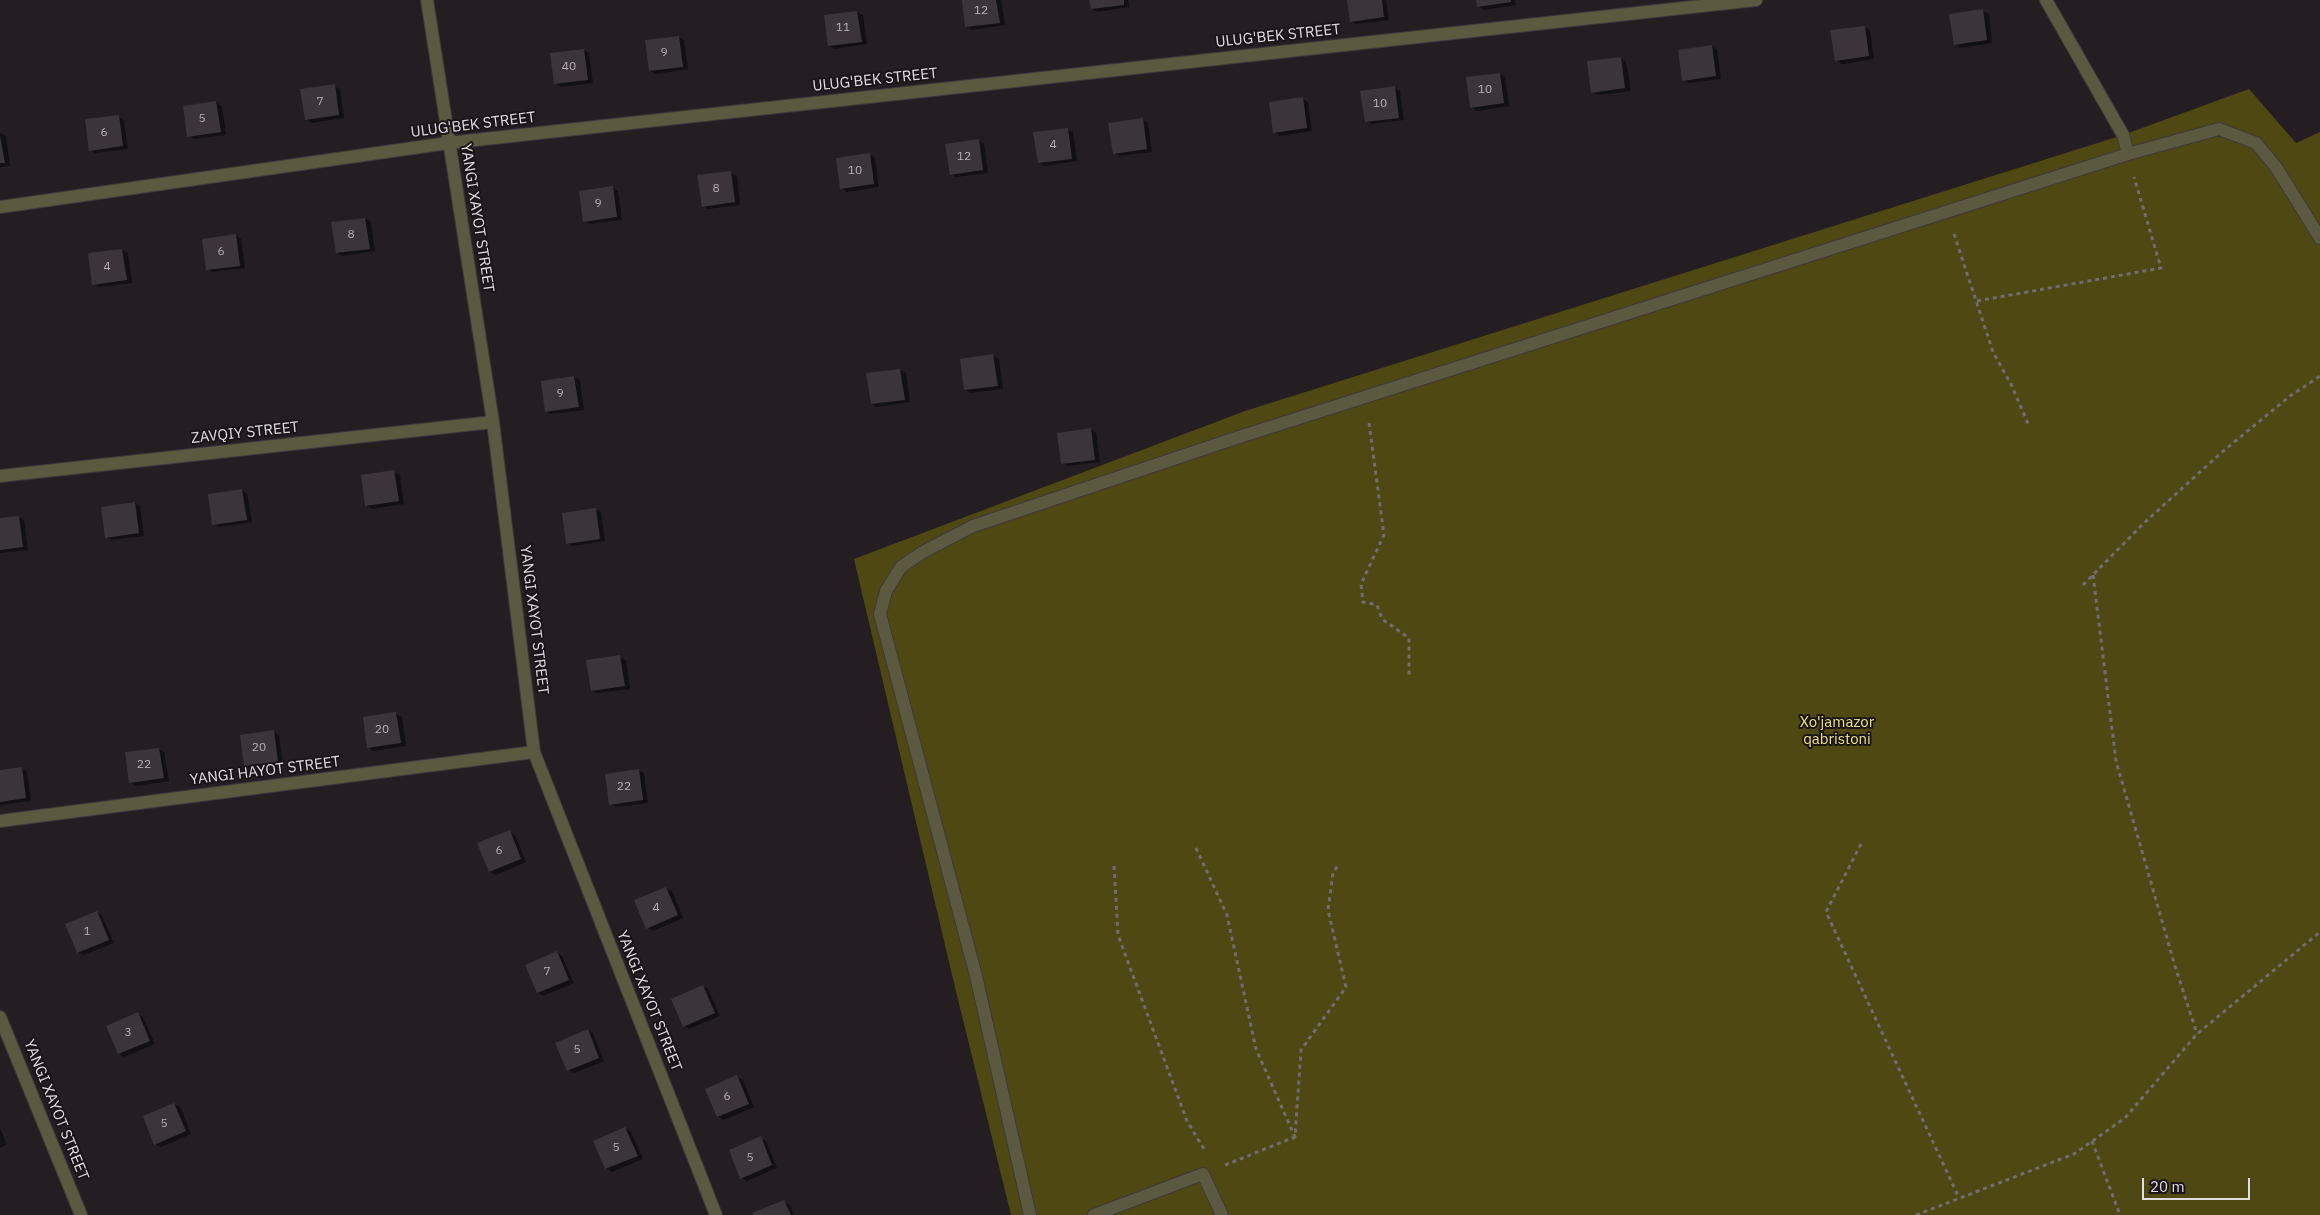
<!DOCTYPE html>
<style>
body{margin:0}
#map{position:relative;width:2320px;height:1215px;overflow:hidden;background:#241e23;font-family:"IBM Plex Sans",sans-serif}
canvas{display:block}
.scale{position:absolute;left:2142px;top:1178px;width:108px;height:22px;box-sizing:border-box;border:2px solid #e0dcdf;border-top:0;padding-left:6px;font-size:15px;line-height:18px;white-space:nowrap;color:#e0dcdf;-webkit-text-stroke:4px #1b151a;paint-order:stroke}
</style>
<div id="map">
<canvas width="2320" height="1215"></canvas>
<div class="scale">20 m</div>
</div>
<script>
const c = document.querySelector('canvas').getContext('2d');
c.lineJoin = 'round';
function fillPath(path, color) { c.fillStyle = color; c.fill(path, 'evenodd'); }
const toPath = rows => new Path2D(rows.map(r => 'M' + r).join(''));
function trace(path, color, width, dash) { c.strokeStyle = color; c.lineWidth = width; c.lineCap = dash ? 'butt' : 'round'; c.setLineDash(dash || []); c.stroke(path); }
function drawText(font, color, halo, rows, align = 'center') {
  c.font = font + ' "IBM Plex Sans",sans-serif'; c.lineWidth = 4; c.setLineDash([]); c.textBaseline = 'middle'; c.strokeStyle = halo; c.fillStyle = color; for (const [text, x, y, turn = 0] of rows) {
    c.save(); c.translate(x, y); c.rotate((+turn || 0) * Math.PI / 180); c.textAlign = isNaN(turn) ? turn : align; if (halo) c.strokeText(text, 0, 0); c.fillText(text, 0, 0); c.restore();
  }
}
fillPath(toPath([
 [2249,89,2296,143,2320,132,2320,1215,1011,1215,953,979,854,559,1245,411,2123,135]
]), '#4e4813');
fillPath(toPath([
 [963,0,1001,0,1005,25,972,30,967,27],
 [1091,0,1128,0,1129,7,1097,12,1092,9],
 [1348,0,1386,0,1389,20,1357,24,1351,21],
 [1477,0,1515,0,1516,5,1484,10,1478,6],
 [1983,11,1989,14,1992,43,1960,48,1955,44],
 [857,12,863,15,867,44,834,49,829,46],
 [1864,27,1870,30,1874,59,1842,64,1836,60],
 [679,37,684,40,688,69,656,74,650,71],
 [1712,46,1717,50,1721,79,1689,83,1683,80],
 [584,50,589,53,593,83,561,87,555,84],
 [1621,58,1626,62,1631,91,1598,95,1592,92],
 [1500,74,1505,77,1509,106,1477,111,1471,107],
 [334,86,340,89,344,118,312,123,306,119],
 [1394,87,1400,91,1404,120,1372,124,1366,121],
 [1303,99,1308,102,1312,131,1280,136,1274,132],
 [216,102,222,106,226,135,194,139,188,136,184,107],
 [119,117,124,120,128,149,95,153,90,150],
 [1142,120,1148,123,1152,152,1120,156,1114,153],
 [1067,129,1073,132,1077,161,1045,166,1039,163],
 [0,133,6,136,10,166,0,167],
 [979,140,984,144,988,173,956,177,951,174],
 [870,155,875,158,879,187,847,192,841,188],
 [731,173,737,176,740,205,708,209,703,206],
 [612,187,618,191,622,220,590,224,584,221],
 [365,219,371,222,375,251,342,256,337,253],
 [236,236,241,239,245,268,213,272,208,269],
 [122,250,128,253,132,283,99,287,93,284,90,254],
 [993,356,999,359,1003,389,970,393,965,389],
 [900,370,906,373,910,402,877,407,872,404],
 [574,377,580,380,584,410,551,414,546,411],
 [1091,429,1096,433,1100,462,1068,466,1062,463],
 [394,472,400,475,404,504,372,509,366,505],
 [242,490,247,493,252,522,219,527,214,524],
 [135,503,140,506,144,536,112,540,106,537],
 [596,509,601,512,605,541,573,546,567,543],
 [19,517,24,520,28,550,0,553,0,519],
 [620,657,626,660,630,689,597,693,592,690],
 [396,714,402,717,406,746,373,751,368,747],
 [274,732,279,735,283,764,251,768,245,765],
 [159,749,164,752,169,781,136,786,130,782],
 [21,768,27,772,31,801,0,805,0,771],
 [638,770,644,773,648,803,616,807,610,804],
 [509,832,515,835,526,862,496,875,490,872,479,844],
 [666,888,672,891,683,918,653,931,647,928],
 [97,912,102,916,114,943,83,955,78,952],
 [557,952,562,956,574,983,543,996,538,992],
 [703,986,708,989,720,1016,689,1029,684,1026],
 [138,1014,143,1017,155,1044,124,1057,119,1054],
 [587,1030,593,1033,604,1061,574,1073,568,1070],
 [737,1077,743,1080,754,1107,724,1120,718,1117,707,1090],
 [174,1104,180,1107,191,1134,161,1147,155,1144],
 [0,1128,7,1145,0,1148],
 [625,1128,631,1132,643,1159,612,1172,606,1168],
 [760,1138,766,1141,777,1168,747,1181,741,1178],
 [784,1202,790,1205,794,1215,754,1215]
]), '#0007');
fillPath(toPath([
 [962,0,996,0,1000,23,965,27],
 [1089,0,1124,0,1124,5,1091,9],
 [1347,0,1382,0,1384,17,1350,22],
 [1476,0,1511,0,1511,2,1477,7],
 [1983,9,1987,40,1954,45,1949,14],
 [857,11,862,42,828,46,824,15],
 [1865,26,1869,56,1835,61,1830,30],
 [679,36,683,67,649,71,645,40],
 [1712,45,1716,76,1682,81,1678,50],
 [584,49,588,80,554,84,550,53],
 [1621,57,1625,88,1591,93,1587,61],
 [1500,73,1504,103,1470,108,1466,77],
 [335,84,339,115,305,120,300,89],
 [1395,86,1399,118,1365,122,1360,91],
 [1303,97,1307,128,1273,133,1269,102],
 [216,101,221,132,187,137,183,106],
 [119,115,123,146,89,151,85,119],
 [1143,118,1147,149,1113,154,1108,123],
 [1068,128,1072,159,1038,163,1033,132],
 [0,136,5,163,0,163],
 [979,139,983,170,950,175,945,144],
 [870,153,874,184,840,189,836,158],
 [731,171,735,202,702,207,697,175],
 [613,186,617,217,583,222,579,191],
 [365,218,370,249,336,253,331,222],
 [236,234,240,266,206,270,202,239],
 [122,249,127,280,92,285,88,253],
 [993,354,998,386,964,390,960,359],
 [900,369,905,400,871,404,866,373],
 [574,376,579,407,545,412,541,381],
 [1091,428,1095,460,1061,464,1057,433],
 [394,470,399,501,365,506,361,475],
 [242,489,247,520,212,525,208,494],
 [135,502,139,533,105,538,101,507],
 [596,508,600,539,566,544,562,513],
 [19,516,23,547,0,550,0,518],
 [620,655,625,686,591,691,586,660],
 [396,712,401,743,367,748,363,717],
 [274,730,278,762,244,766,240,735],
 [159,748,164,778,129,783,125,752],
 [22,767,26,798,0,802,0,770],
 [639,769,643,800,609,805,605,774],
 [510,830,521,859,489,872,477,843],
 [666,887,678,915,646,929,634,900],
 [97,911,109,940,77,953,65,924],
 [557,951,569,980,537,993,525,965],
 [703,985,715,1013,683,1027,671,999],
 [138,1012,150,1041,118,1054,106,1026],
 [588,1029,599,1058,567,1071,555,1043],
 [737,1075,749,1104,717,1117,705,1089],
 [174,1103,186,1131,154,1145,143,1116],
 [625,1127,638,1156,605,1169,593,1141],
 [761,1136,772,1165,740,1179,729,1150],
 [784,1200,791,1215,753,1215,752,1213]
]), '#3b353a');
const service = toPath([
 [2128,154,2219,129,2256,143,2276,167,2320,238],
 [1030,1215,976,976,880,614,886,591,901,567,923,552,973,526,1236,438,2128,154,2123,135,2046,0],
 [1094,1215,1203,1174,1222,1215]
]);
const minor = toPath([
 [427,0,493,422,534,752,716,1215],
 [0,207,448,143,1756,0],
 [0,476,493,422],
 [0,821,534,752],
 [0,1017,81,1215]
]);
trace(service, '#3e393d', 14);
trace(minor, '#3e393d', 14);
trace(toPath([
 [1954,234,1993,352,2011,384,2029,426],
 [1977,301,2161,268,2134,177],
 [1369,423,1384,535,1361,584,1363,602,1377,605,1382,619,1409,638,1409,677],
 [2093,575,2116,761,2175,966,2197,1034],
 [2083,585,2144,523,2221,453,2290,396,2320,376],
 [1861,844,1826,912,1959,1198],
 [1196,848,1227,915,1256,1049,1295,1137],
 [1114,866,1118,935,1187,1121,1204,1149],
 [2092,1141,2120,1215],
 [1225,1165,1295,1137,1301,1050,1346,987,1328,910,1333,873,1339,864],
 [1916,1215,2074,1154,2125,1118,2197,1034,2320,932]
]), '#726d71', 3, [4, 4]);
trace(service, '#5b593f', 12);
trace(minor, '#5b593f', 12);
drawText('12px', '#b7b2b6', null, [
 ["12",981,11],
 ["11",843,28],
 ["9",664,53],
 ["40",569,67],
 ["10",1485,90],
 ["7",320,102],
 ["10",1380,104],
 ["5",202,119],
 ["6",104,133],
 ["4",1053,145],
 ["12",964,157],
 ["10",855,171],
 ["8",716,189],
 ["9",598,204],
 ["8",351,235],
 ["6",221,252],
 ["4",107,267],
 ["9",560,394],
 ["20",382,730],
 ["20",259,748],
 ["22",144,765],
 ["22",624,787],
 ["6",499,851],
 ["4",656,908],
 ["1",87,932],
 ["7",547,972],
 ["3",128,1033],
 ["5",577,1050],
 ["6",727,1097],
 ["5",164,1124],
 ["5",616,1148],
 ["5",750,1158]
]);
drawText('15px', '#e0dcdf', '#1b151a', [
 ["ULUG'BEK STREET",1278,36,-6],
 ["ULUG'BEK STREET",875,80,-6],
 ["ULUG'BEK STREET",473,125,-7],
 ["YANGI XAYOT STREET",477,218,81],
 ["ZAVQIY STREET",245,433,-6],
 ["YANGI XAYOT STREET",534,620,83],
 ["YANGI HAYOT STREET",265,771,-7],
 ["YANGI XAYOT STREET",649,1001,68],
 ["YANGI XAYOT STREET",56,1110,68]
]);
drawText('15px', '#ece383', '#1b151a', [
 ["Xo'jamazor",1837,723],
 ["qabristoni",1837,740]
]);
</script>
